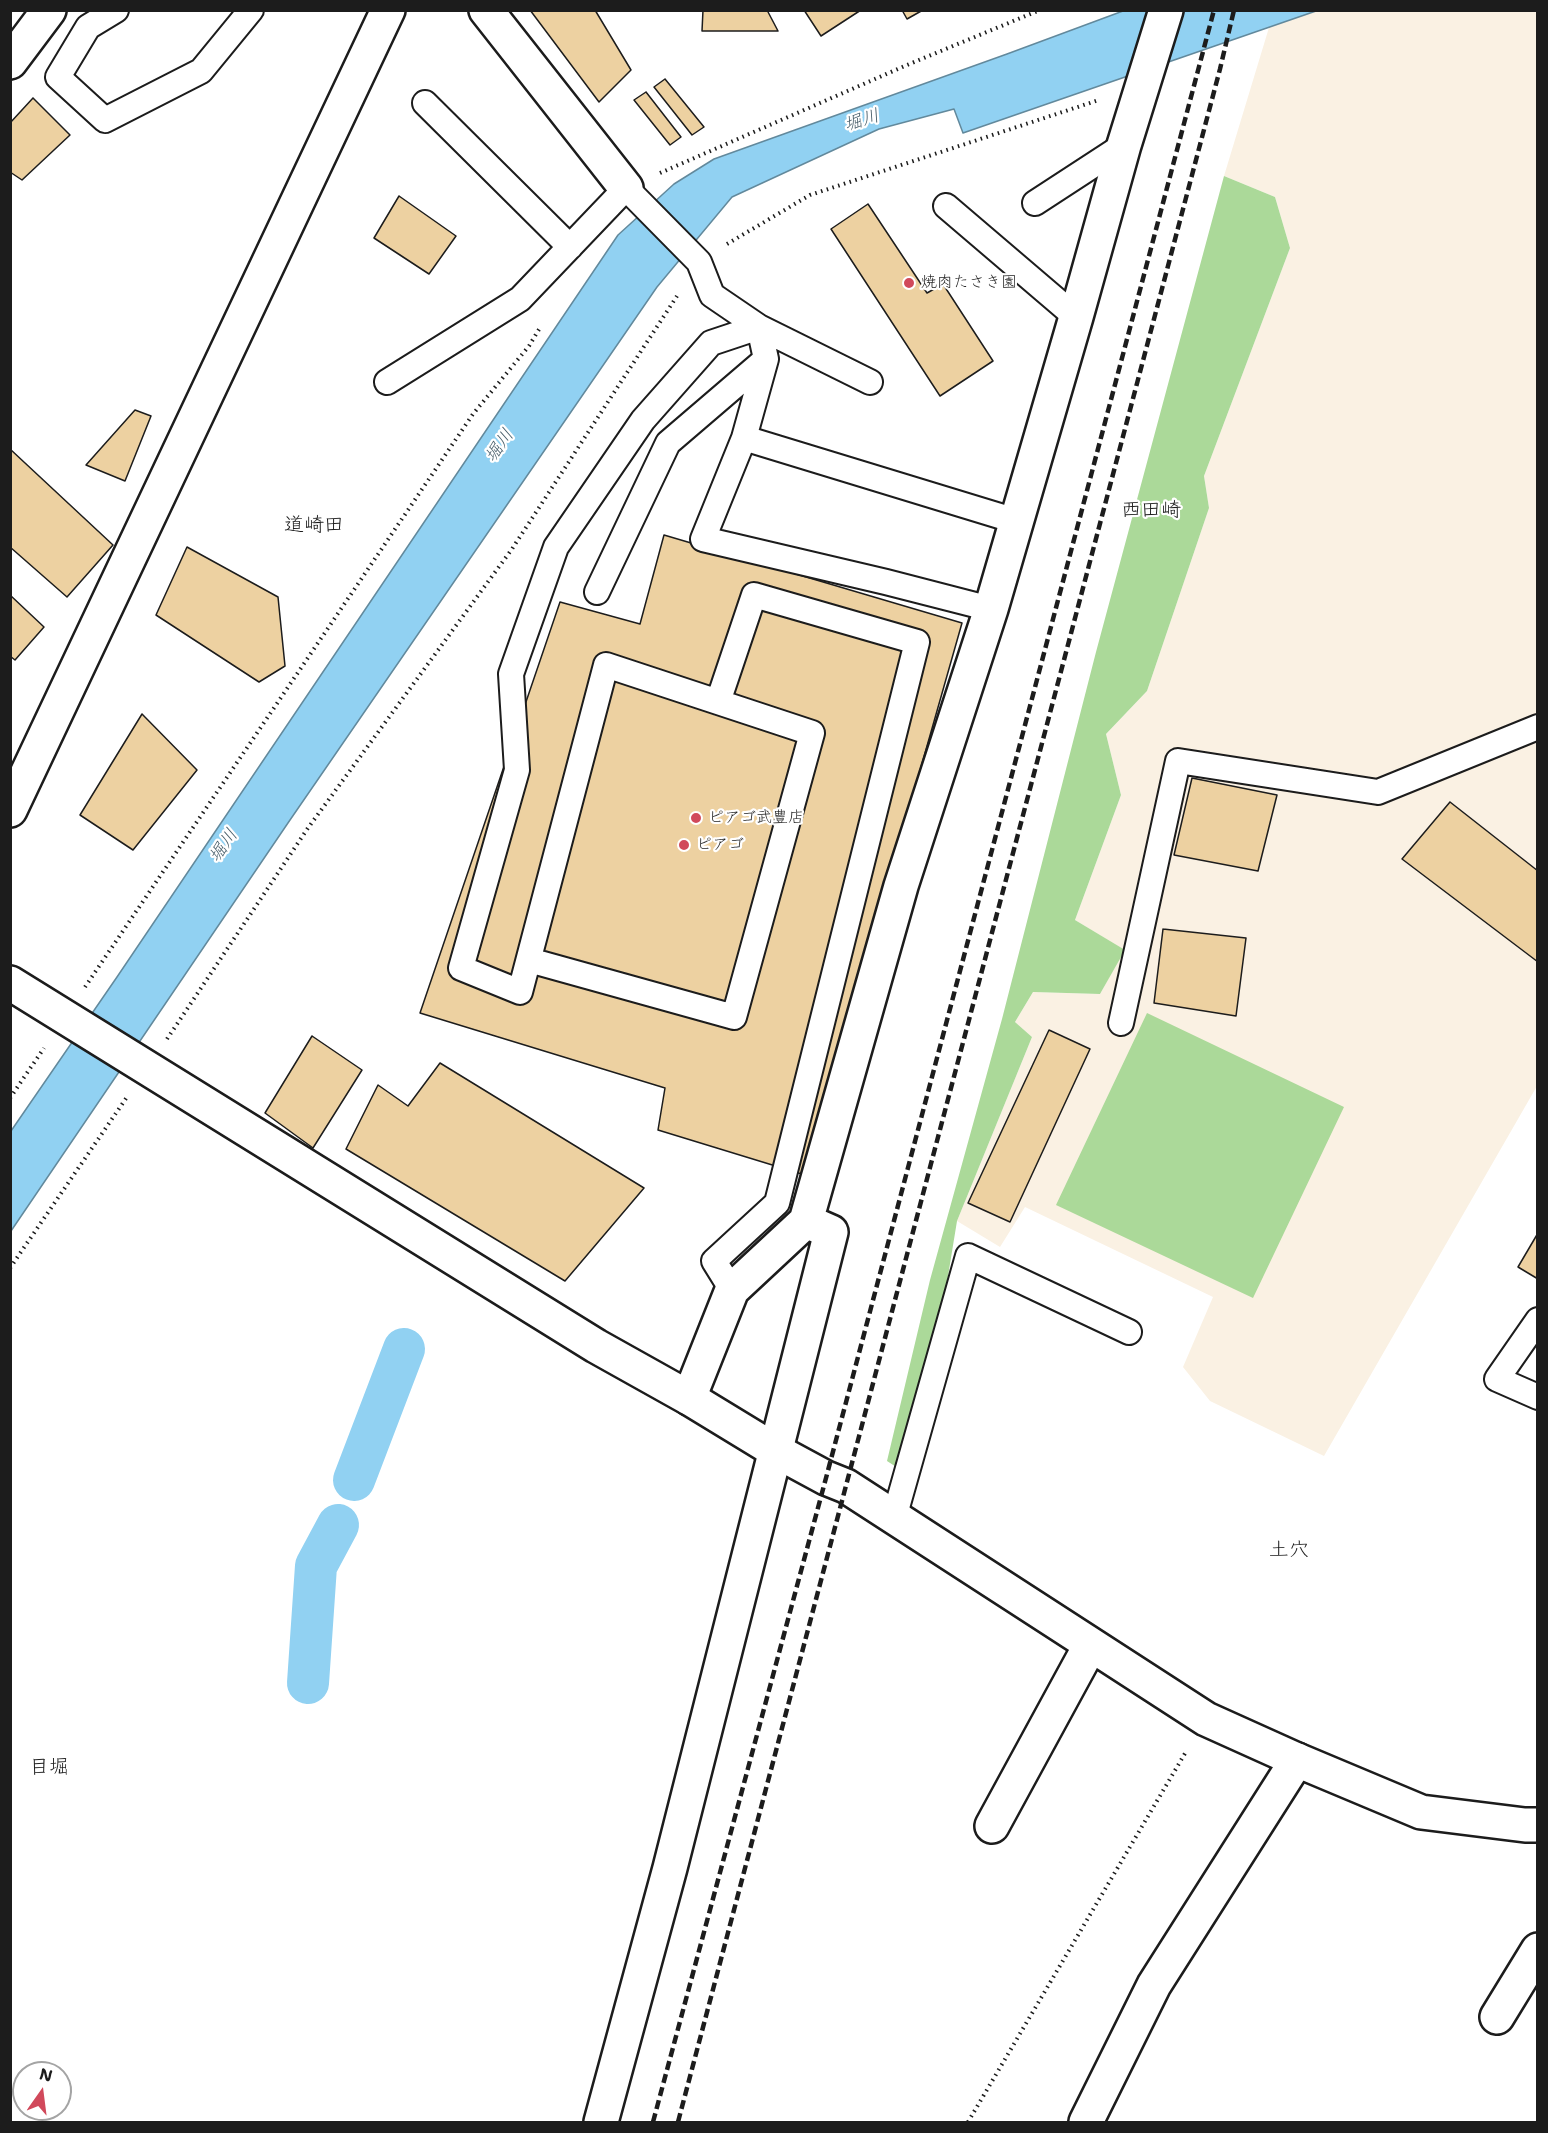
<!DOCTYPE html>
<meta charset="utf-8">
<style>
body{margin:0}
#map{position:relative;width:1548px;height:2133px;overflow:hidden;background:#fff;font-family:"Shantell Sans",sans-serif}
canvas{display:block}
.frame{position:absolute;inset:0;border:12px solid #1c1c1c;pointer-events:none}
.north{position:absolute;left:12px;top:2061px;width:60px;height:60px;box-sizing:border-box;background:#fff;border:2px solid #a4a4a4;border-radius:50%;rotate:14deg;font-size:16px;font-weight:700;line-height:24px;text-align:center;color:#1c1c1c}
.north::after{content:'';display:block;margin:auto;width:21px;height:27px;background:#d1495b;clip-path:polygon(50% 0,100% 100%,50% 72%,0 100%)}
</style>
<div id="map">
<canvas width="1548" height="2133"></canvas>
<div class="frame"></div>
<div class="north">N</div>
</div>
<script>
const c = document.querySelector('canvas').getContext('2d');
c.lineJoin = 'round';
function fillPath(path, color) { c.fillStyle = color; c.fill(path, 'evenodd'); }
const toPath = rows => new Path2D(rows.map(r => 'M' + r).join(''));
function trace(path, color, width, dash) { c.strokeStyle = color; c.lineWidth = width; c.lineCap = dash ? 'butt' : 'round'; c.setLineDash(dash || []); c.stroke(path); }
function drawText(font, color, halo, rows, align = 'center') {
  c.font = font + ' "Shantell Sans","Klee One",sans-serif'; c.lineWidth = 4.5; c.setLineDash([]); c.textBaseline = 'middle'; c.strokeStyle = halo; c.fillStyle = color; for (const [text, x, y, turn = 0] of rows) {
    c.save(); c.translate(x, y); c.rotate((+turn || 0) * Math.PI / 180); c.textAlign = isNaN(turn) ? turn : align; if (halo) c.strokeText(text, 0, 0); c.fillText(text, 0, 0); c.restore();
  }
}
fillPath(toPath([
 [1274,11,1537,11,1537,1086,1324,1456,1210,1401,1183,1367,1213,1297,1025,1207,1000,1247,957,1221,1032,1037,1015,1022,1033,992,1100,994,1124,950,1075,920,1121,795,1106,734,1147,691,1209,508,1204,476,1290,248,1275,197,1224,176]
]), '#faf1e3');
fillPath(toPath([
 [1224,176,1275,197,1290,248,1204,476,1209,508,1147,691,1106,734,1121,795,1075,920,1125,950,1100,994,1033,992,1015,1022,1032,1037,957,1221,925,1417,907,1474,887,1461,930,1280,1002,1019,1096,652],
 [1147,1013,1344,1107,1253,1298,1056,1205]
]), '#abd999');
const water = toPath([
 [1123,11,1316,11,963,133,954,109,879,129,732,197,657,287,290,820,11,1231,11,1131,117,977,618,235,674,184,714,159,1007,54,1123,11]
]);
fillPath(water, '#91d1f2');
trace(water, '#62899c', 1.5);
trace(toPath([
 [354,1480,404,1349],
 [308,1683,316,1566,338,1525]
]), '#91d1f2', 42);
const building = toPath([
 [530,10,595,10,631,70,599,102,530,10],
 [703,10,767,10,778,31,702,31,703,10],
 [804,10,861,10,821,36,804,10],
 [902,10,923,10,907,19,902,10],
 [665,79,704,127,692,135,654,87,665,79],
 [646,92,681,137,670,145,634,100,646,92],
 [33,98,70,135,22,180,10,172,10,123,33,98],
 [399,196,456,236,429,274,374,238,399,196],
 [868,204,927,293,943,284,993,361,940,396,831,229,868,204],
 [135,410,151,416,125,481,86,465,135,410],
 [10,449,113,545,67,597,10,547,10,449],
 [664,535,962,623,805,1175,658,1130,665,1088,420,1013,560,602,640,624,664,535],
 [187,547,278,597,285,666,259,682,156,615,187,547],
 [10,595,44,627,15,660,10,656,10,595],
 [142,714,197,770,133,850,80,815,142,714],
 [1192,778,1277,795,1258,871,1174,855,1192,778],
 [1450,802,1538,871,1538,962,1402,859,1450,802],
 [1163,929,1246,938,1236,1016,1154,1003,1163,929],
 [1049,1030,1090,1049,1010,1222,968,1203,1049,1030],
 [312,1036,362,1070,313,1148,265,1113,312,1036],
 [440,1063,644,1188,565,1281,346,1149,378,1085,408,1106,440,1063],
 [1538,1233,1538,1279,1518,1267,1538,1233]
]);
fillPath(building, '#edd1a1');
trace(building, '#1c1c1c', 1.5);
const lane = toPath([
 [116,10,88,27,58,77,105,120,201,71,251,10],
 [425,103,570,247],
 [1035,203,1124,145],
 [946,206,1076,317],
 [387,382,520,299,626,188,699,262,712,295,759,327,766,359,744,438,1016,521],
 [744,438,703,539,886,582,991,609],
 [597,592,668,443,766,359],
 [718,702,754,595,917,642,777,1203,714,1261,732,1290],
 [529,960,734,1017,812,733,606,665,520,992,461,968,517,770,511,674,556,547,643,420,711,343,759,327,870,382],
 [1121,1023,1178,761,1378,792,1538,727],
 [1538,1320,1497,1379,1538,1397],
 [894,1518,968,1256,1129,1332]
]);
const street = toPath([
 [486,10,626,188],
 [10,62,49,10],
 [689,1398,732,1290,806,1221,901,886,991,609,1076,317,1124,145,1166,10],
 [992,1826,1090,1646],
 [1497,2017,1538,1950],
 [601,2122,670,1868,831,1232,806,1221],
 [1086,2122,1154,1985,1297,1760]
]);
const secondary = toPath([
 [10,810,388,10],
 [10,983,596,1346,689,1398,776,1451,826,1478,846,1486,1206,1719,1297,1760,1421,1812,1525,1825,1538,1825]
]);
trace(lane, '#1c1c1c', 28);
trace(street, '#1c1c1c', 38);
trace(secondary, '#1c1c1c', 38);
trace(toPath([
 [660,173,907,65,1040,10],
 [727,244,810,195,1099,100],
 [85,987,473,414,529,346,541,326],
 [167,1039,308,828,512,549,677,296],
 [10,1098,44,1048],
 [10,1268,127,1097],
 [968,2122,1187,1750]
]), '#1c1c1c', 4, [1.5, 4.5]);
trace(lane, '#fff', 24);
trace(street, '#fff', 33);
trace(secondary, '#fff', 33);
trace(toPath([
 [653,2122,826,1478,1214,10],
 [678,2122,1220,69,1234,10]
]), '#1c1c1c', 4.5, [9, 4.5]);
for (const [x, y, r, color] of [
 [909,283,6,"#d1495b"],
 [696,818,6,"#d1495b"],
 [684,845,6,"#d1495b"]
]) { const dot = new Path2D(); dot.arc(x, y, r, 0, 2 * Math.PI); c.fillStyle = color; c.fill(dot); trace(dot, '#fff', 2); }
drawText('16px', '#1c1c1c', '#fff', [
 ["焼肉たさき園",921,283],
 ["ピアゴ武豊店",708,818],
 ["ピアゴ",696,845]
], 'left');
drawText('italic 18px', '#455b67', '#fff', [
 ["堀川",862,121,-18],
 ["堀川",500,446,-55],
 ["堀川",224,846,-55]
]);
drawText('20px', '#1c1c1c', '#fff', [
 ["西田崎",1151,511],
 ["道崎田",314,526],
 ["土穴",1289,1551],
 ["目堀",49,1768]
]);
</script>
